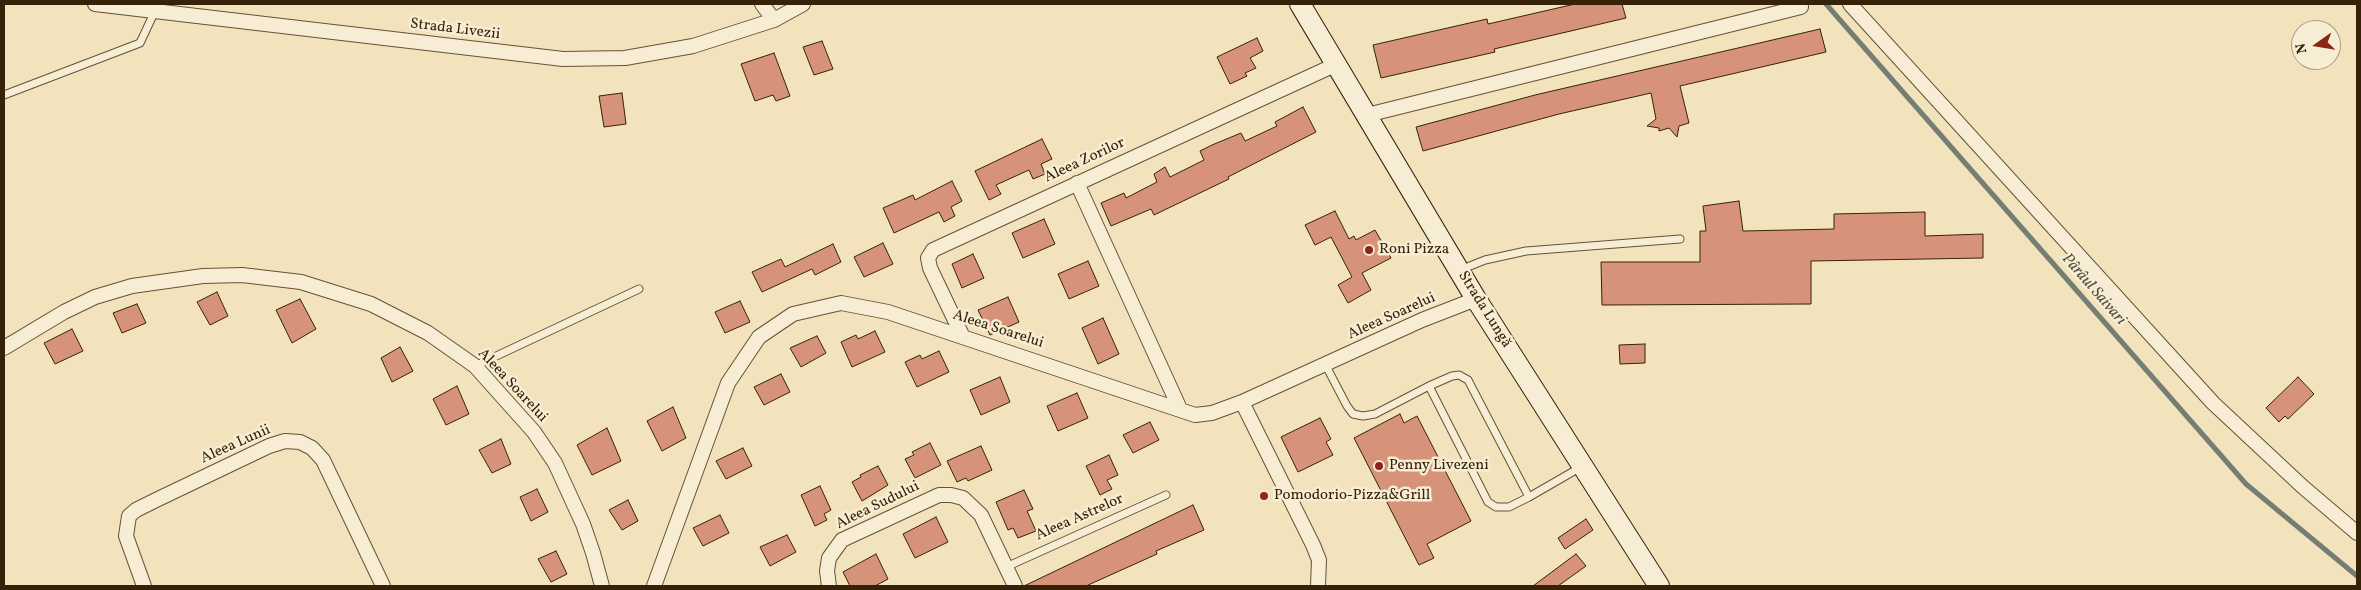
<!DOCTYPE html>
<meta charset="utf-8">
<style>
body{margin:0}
#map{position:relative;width:2361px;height:590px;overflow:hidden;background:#f3e3bd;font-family:Vollkorn,serif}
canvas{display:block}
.frame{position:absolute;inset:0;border:5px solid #352208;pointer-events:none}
.north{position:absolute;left:2291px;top:20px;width:50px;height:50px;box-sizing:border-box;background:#f7edd4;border:1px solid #a99c82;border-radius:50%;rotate:257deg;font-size:14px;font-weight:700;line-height:20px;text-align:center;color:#352208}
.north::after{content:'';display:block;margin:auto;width:18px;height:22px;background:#8f2418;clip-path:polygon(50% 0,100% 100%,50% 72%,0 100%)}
</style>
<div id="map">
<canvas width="2361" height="590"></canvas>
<div class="frame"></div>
<div class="north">N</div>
</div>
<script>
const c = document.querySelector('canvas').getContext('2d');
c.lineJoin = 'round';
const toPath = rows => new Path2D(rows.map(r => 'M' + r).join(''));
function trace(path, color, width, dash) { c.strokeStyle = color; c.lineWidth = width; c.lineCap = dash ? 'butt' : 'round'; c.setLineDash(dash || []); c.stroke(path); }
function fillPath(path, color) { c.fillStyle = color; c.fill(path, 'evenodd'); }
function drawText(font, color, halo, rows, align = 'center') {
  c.font = font + ' Vollkorn,serif'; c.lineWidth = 5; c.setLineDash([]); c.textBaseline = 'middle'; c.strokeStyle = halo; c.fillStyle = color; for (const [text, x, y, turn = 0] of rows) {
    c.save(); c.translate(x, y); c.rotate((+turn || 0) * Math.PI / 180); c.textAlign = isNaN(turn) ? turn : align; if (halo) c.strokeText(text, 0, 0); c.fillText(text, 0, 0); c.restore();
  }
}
trace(toPath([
 [1826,4,2246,484,2357,576]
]), '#757e73', 5);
const building = toPath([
 [1575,4,1622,4,1626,18,1494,49,1495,52,1381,78,1373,45,1487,19,1488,24,1575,4],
 [1820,29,1826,52,1680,86,1689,123,1679,126,1677,137,1669,128,1659,131,1659,128,1647,126,1656,119,1651,93,1559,114,1423,151,1416,127,1535,95,1820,29],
 [1257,38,1263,51,1250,58,1256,68,1245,73,1247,76,1230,84,1217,57,1257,38],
 [822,41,833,69,814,75,803,47,822,41],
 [774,53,790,96,776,101,773,95,755,101,741,64,774,53],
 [622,93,626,124,604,127,599,96,622,93],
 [1303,107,1316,132,1228,177,1229,179,1154,215,1151,209,1111,226,1101,203,1124,193,1126,198,1157,182,1154,174,1165,167,1170,177,1204,160,1200,151,1212,145,1241,133,1245,141,1277,126,1275,122,1303,107],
 [1042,139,1052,159,1041,164,1045,174,1033,179,1029,170,996,185,1001,194,989,200,975,171,1042,139],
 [952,181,962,201,951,207,955,216,944,222,939,212,894,233,883,208,913,195,915,200,952,181],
 [1739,201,1743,231,1834,229,1834,214,1925,212,1925,236,1983,234,1983,258,1811,261,1811,304,1602,305,1601,262,1700,262,1700,231,1706,231,1703,206,1739,201],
 [1335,211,1349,239,1354,236,1356,240,1375,230,1391,258,1362,273,1371,290,1348,303,1338,285,1352,277,1331,237,1315,245,1305,225,1335,211],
 [1044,219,1055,244,1023,258,1012,233,1044,219],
 [883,243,893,264,864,277,854,257,883,243],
 [833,244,841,262,815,275,812,269,762,292,752,272,781,259,785,267,833,244],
 [973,254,984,278,962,288,952,264,973,254],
 [1088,261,1099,286,1069,299,1058,274,1088,261],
 [217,292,228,316,210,325,197,302,217,292],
 [1008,297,1019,322,990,335,978,310,1008,297],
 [300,299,316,329,292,343,276,310,300,299],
 [740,301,750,322,725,333,715,312,740,301],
 [137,304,146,323,122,333,113,313,137,304],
 [1103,318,1119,354,1098,364,1082,328,1103,318],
 [72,329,83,351,55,364,44,343,72,329],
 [875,331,885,352,852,367,841,342,856,335,858,339,875,331],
 [817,336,826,353,801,367,790,348,817,336],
 [1645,344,1645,363,1620,364,1619,345,1645,344],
 [400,347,413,371,392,382,381,358,400,347],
 [939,351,949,372,917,387,905,362,920,355,922,359,939,351],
 [781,374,790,392,764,405,754,387,781,374],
 [1000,377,1010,402,981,415,970,390,1000,377],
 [2298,377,2314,394,2288,419,2285,416,2279,422,2266,408,2298,377],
 [457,386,469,414,446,425,433,399,457,386],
 [1077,393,1088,418,1058,431,1047,406,1077,393],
 [673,407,686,438,662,451,647,421,673,407],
 [1400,414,1404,423,1417,416,1471,521,1427,544,1434,558,1419,565,1354,438,1400,414],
 [1320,418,1331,439,1326,442,1333,455,1298,472,1281,437,1320,418],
 [1150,422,1159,440,1133,453,1123,435,1150,422],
 [607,428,621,461,592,475,577,445,607,428],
 [501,439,511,464,492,473,479,450,501,439],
 [930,443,941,465,915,478,905,459,914,455,912,452,930,443],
 [981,446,992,470,968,481,966,478,957,482,947,461,981,446],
 [743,448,752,466,726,479,716,461,743,448],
 [1109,455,1118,475,1107,480,1112,489,1100,495,1086,466,1109,455],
 [878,466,888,485,862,501,852,482,861,477,860,475,878,466],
 [820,486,831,510,824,514,827,520,815,526,801,495,820,486],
 [537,489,548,512,531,521,520,497,537,489],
 [1024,490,1033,509,1027,511,1036,531,1018,538,1013,528,1008,530,996,502,1024,490],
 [628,500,638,521,622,530,609,510,628,500],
 [1193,505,1204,530,1156,551,1157,554,1086,586,1024,586,1193,505],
 [720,515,729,533,703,546,693,528,720,515],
 [936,517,948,542,915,558,903,534,936,517],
 [1586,519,1593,530,1565,549,1558,538,1586,519],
 [787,535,796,552,770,566,760,547,787,535],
 [556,551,567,574,551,582,538,559,556,551],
 [876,554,888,579,875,586,850,586,843,572,876,554],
 [1576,554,1586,566,1558,586,1533,586,1576,554]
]);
fillPath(building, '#d79379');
trace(building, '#352208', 1);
const lane = toPath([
 [4,95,140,43,155,11],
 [1460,270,1485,260,1526,251,1680,239],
 [1325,364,1347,406,1353,414,1363,416,1375,414,1429,386,1452,376,1459,375,1468,380,1529,497,1509,507,1496,507,1488,502,1429,386],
 [475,366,639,289],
 [1529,497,1581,467],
 [1006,567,1166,495]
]);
const street = toPath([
 [95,4,563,59,625,58,693,46,774,20,803,4],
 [762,4,774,20],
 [1850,4,2213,403,2303,487,2357,533],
 [1367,115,1801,7],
 [1077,183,1180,409],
 [962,335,930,268,928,258,933,250,1337,64],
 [4,348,64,312,95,297,132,286,203,276,242,275,301,282,371,304,428,333,475,366,534,432,555,463,583,524,593,553,602,586],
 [1242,402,1313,545,1319,560,1318,586],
 [144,586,126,536,129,516,136,510,156,500,269,446,285,441,300,442,312,448,323,460,383,586],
 [654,586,728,383,759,337,793,314,841,303,888,312,1195,415,1212,413,1242,402,1422,320,1476,299],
 [829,586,827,571,829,558,842,540,939,495,951,495,963,498,981,515,1015,586]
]);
const secondary = toPath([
 [1300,4,1476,299,1659,586]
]);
trace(lane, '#645235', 9);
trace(street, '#645235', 16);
trace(secondary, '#352208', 22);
trace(lane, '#f7edd4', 7);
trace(street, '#f7edd4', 14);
trace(secondary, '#f7edd4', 20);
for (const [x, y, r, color] of [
 [1369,250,5,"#8f2418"],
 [1379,466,5,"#8f2418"],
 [1264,496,5,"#8f2418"]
]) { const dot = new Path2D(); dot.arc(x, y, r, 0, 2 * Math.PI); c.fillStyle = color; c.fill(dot); trace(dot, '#f7edd4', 2); }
drawText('15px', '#352208', '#f7edd4', [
 ["Strada Livezii",455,30,7],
 ["Aleea Zorilor",1085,161,-25],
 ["Strada Lungă",1484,310,58],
 ["Aleea Soarelui",1392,317,-24],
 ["Aleea Soarelui",998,330,18],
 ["Aleea Soarelui",512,386,47],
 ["Aleea Lunii",236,445,-24],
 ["Aleea Sudului",878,506,-26],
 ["Aleea Astrelor",1080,518,-24]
]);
drawText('15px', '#352208', '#f7edd4', [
 ["Roni Pizza",1379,250],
 ["Penny Livezeni",1389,466],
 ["Pomodorio-Pizza&Grill",1274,496]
], 'left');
drawText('italic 16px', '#55503e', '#f7edd4', [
 ["Pârâul Saivari",2093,290,49]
]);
</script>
